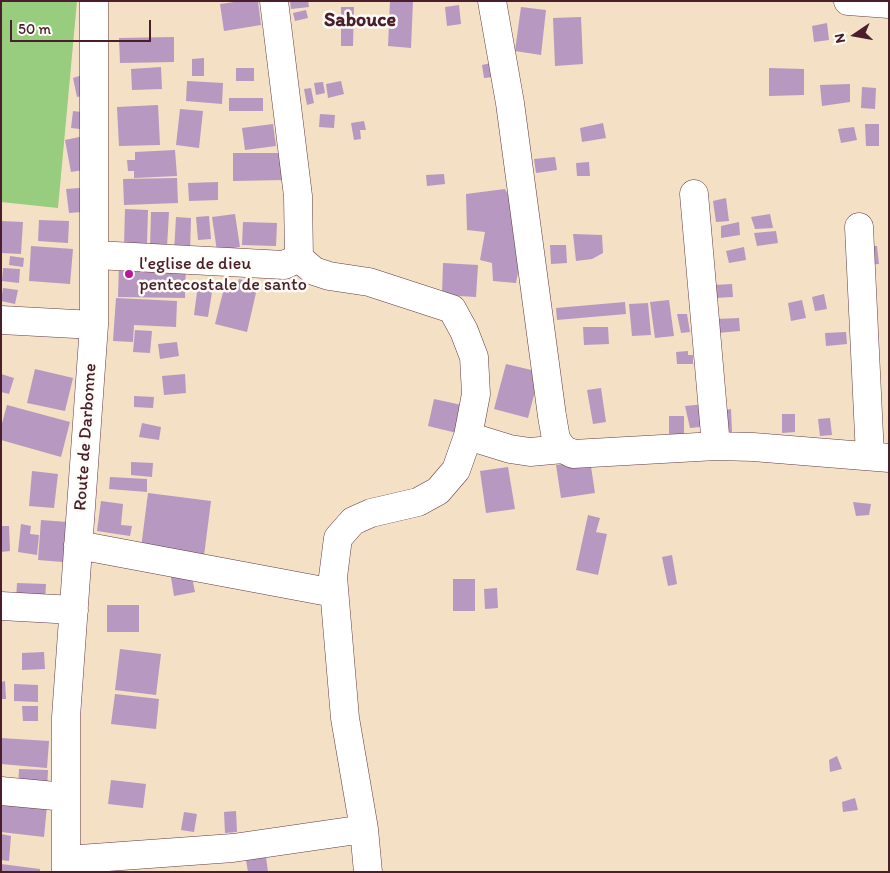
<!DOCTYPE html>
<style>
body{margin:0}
#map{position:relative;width:890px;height:873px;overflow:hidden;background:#f3e0c5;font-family:Itim,sans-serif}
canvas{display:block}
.frame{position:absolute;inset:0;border:2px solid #4a1f2b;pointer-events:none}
.north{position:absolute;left:830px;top:10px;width:50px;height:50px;-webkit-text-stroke:4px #fdfcf7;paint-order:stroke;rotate:258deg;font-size:14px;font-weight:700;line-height:20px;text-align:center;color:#4a1f2b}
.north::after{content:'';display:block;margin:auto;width:18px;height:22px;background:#4a1f2b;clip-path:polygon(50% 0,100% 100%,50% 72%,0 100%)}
.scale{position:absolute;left:10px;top:20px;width:141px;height:22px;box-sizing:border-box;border:2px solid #4a1f2b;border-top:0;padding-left:6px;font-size:15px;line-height:18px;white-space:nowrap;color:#4a1f2b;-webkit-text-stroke:4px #fdfcf7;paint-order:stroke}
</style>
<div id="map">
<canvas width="890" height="873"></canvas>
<div class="frame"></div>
<div class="north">N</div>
<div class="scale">50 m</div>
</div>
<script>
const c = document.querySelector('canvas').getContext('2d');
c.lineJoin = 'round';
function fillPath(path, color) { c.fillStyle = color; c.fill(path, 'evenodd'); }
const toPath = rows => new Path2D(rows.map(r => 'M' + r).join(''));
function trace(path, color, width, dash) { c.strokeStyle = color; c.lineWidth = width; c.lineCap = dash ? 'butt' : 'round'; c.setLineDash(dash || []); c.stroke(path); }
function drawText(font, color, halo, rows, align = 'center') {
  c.font = font + ' Itim,sans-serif'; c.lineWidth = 5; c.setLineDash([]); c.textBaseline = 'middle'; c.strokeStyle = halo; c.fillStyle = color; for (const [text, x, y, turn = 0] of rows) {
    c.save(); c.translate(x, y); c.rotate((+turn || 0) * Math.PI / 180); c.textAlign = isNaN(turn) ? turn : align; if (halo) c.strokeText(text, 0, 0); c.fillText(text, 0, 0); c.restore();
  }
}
fillPath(toPath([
 [1,1,77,1,58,208,1,202]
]), '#98cd7f');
fillPath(toPath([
 [241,1,258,1,261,25,224,31,220,4],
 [290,1,308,1,309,7,291,9],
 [390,1,413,1,411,48,388,46],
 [459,5,461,24,447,26,445,7],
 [341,7,354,7,353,46,341,46],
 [521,7,546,10,541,55,515,51],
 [306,10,308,18,295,21,293,13],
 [581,17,583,64,555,66,553,18],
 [827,23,829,40,814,42,812,26],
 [174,37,174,62,120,63,119,38],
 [204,58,204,76,192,76,192,59],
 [491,63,494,77,484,78,482,65],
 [161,67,162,89,132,90,131,69],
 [236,68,254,68,254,81,236,81],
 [769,68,804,69,804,95,769,96],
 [82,75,86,95,77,97,73,78],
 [187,81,223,83,222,104,186,101],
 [341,81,344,94,328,98,326,84],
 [323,82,325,93,316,95,314,83],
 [850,84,850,102,822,106,820,85],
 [862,87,876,88,875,109,861,108],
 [311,88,314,103,307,105,304,89],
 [229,98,263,98,263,111,229,111],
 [158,105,160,145,119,146,117,107],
 [180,109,203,111,199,148,176,145],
 [73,111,81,112,80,129,71,128],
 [320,114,335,115,334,128,319,127],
 [364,121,366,130,360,130,361,139,354,140,351,123],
 [603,123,606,138,582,142,580,128],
 [273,124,276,146,245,150,242,128],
 [865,124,879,124,879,146,866,146],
 [854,127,857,140,841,143,838,129],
 [84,136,90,169,71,172,65,140],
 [175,150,177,176,134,178,134,171,128,171,127,160,135,160,135,152],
 [233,153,284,153,284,180,233,181],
 [555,157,557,170,536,173,534,159],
 [589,162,590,176,577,176,576,163],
 [444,174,445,184,427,186,426,175],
 [177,178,178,203,124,205,123,179],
 [218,182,218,200,189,201,188,183],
 [80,188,82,212,69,213,66,189],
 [505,189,526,228,516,283,493,281,492,263,480,260,485,232,467,230,466,194],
 [726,198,729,221,716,222,713,201],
 [125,209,148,210,147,245,124,244],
 [151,212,169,212,167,247,150,247],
 [235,214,240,247,217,251,212,217],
 [770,214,773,228,755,229,751,217],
 [209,216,211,239,198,240,196,217],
 [176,217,191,218,190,252,174,252],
 [39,220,69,221,68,243,38,241],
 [1,221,23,222,21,254,1,253],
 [243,222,277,223,276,246,242,245],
 [739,222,740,235,721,238,721,226],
 [776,231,778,243,757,246,754,233],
 [573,234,602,235,603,253,592,259,576,261],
 [550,245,566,245,567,263,551,264],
 [31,246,73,249,70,284,29,281],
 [869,246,877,246,879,264,864,265],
 [744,247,746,260,729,263,726,251],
 [10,256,24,258,23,267,9,265],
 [119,263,186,264,185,298,118,297],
 [443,263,478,265,476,297,442,295],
 [3,268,20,269,19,283,2,281],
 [239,279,258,284,247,332,215,324,224,288,236,291],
 [198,284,213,286,208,317,194,315],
 [732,284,733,297,715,298,713,285],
 [3,288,18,290,15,304,1,301],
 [824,294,827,309,815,311,812,297],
 [116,298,177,301,176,327,134,325,133,342,113,341],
 [669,300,674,336,655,338,650,302],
 [802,300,806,318,791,321,788,303],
 [625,302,626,314,557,320,556,308],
 [648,303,651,335,632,336,629,304],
 [677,314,687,314,690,332,681,333],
 [739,318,740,331,717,333,716,319],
 [583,327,608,327,609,344,584,345],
 [135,330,152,331,150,353,133,352],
 [846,332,847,344,826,346,825,333],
 [177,342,179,356,160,359,158,344],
 [688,351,688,355,693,355,693,364,677,364,676,352],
 [506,364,540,372,528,418,494,409],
 [35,369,73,378,65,411,27,403],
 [1,374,14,378,9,394,1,392],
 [185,374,186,393,164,395,162,376],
 [601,388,606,422,593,424,587,390],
 [134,396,154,397,153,408,134,407],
 [434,399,471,407,465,435,428,426],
 [705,404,710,426,690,428,685,406],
 [7,405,70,422,61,457,1,440,1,427],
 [731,409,732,432,723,433,721,411],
 [782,414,795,414,795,432,782,433],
 [669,416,684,416,684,435,669,434],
 [830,418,832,435,820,436,818,419],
 [142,423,161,427,159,440,139,437],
 [590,460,595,493,561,498,556,465],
 [131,462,153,463,152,477,131,475],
 [508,467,515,509,486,513,480,471],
 [32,471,58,474,54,508,29,506],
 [110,477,147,479,147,492,109,489],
 [148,493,211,501,204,556,141,548],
 [101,501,123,504,121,525,132,526,130,536,97,531],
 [853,502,871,504,869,515,856,516],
 [588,515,600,518,596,532,607,534,598,575,576,570],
 [41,520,67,522,63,562,38,560],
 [21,524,31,526,30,534,39,535,37,555,18,552],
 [1,526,9,526,10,551,1,552],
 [672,555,677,584,668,586,662,557],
 [190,567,195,592,174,596,170,571],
 [453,579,475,579,475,611,453,611],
 [17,583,46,584,45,601,16,600],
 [497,588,498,608,485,609,484,589],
 [107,605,139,605,139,632,107,632],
 [120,649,161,654,156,695,115,690],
 [44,652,45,669,22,670,22,653],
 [5,681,6,699,1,699,1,682],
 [14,684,38,685,38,702,14,701],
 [115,694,159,699,156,729,111,724],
 [22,706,38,706,38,721,23,721],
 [1,738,49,741,47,768,1,764],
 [837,756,842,769,830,772,829,760],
 [19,769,48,770,47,791,18,790],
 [111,780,146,784,143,808,108,804],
 [855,798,858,810,843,812,842,802],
 [1,800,47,806,44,837,1,832],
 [236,811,237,832,225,833,224,812],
 [184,812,197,814,194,832,181,830],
 [1,834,11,836,9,861,1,860],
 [266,857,268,872,248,872,246,860],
 [1,864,40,869,40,872,1,872]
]), '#b798c0');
const minor = toPath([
 [492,1,510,103,552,416,556,439,563,449,573,454,716,446,753,447,889,458],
 [848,1,889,4],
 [694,194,716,446],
 [859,227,870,456],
 [96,255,284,265,299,258,298,196,274,1],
 [299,258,314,271,329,276,369,282,452,309,464,331,474,357,476,394,468,436,456,470,438,491,418,502,371,513,353,521,338,538,333,577,345,718,364,829,368,872],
 [1,320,94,325],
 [468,436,510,449,530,452,563,449],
 [78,545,334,593],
 [1,606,74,610],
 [1,791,66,797],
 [66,860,233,848,364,829],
 [66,872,66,717,94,325,94,1]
]);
trace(minor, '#633c42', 29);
trace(minor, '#fff', 28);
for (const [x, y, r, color] of [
 [129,274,5,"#b5179e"]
]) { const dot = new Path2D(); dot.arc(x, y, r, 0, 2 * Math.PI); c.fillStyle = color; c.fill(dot); trace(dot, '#fdfcf7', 2); }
drawText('18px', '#4a1f2b', '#fdfcf7', [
 ["l'eglise de dieu",139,264],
 ["pentecostale de santo",139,285]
], 'left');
drawText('18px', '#4a1f2b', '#fdfcf7', [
 ["Route de Darbonne",86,437,-86]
]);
drawText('bold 20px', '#4a1f2b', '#fdfcf7', [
 ["Sabouce",360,21]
]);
</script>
